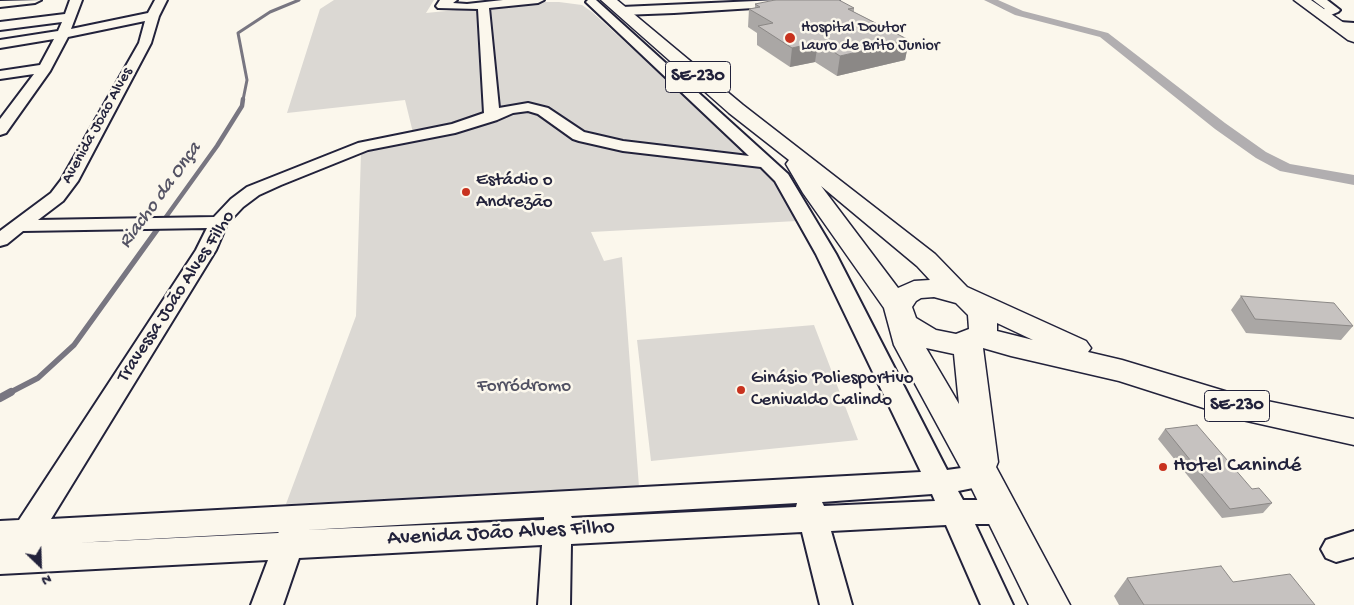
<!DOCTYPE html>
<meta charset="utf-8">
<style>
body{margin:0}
#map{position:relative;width:1354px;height:605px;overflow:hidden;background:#fbf7ec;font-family:"Gochi Hand",sans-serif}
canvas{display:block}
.north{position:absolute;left:15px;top:540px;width:50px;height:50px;-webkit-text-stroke:4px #fbf7ec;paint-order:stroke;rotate:156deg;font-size:14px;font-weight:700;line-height:20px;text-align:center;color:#22223b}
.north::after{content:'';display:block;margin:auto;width:18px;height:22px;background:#22223b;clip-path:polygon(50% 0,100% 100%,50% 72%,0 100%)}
</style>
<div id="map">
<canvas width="1354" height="605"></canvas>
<div class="north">N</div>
</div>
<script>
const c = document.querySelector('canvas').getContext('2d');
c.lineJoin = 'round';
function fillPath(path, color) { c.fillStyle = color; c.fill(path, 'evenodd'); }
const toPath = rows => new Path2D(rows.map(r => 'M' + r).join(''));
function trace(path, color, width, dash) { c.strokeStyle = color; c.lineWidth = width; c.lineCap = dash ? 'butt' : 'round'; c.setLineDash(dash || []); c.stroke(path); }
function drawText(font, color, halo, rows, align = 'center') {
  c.font = font + ' "Gochi Hand",sans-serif'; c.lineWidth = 5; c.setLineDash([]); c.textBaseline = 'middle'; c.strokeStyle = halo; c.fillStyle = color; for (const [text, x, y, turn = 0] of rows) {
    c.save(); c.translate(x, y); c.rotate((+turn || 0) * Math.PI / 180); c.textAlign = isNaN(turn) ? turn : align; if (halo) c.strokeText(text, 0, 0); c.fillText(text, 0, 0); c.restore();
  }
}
fillPath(toPath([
 [334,0,434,0,426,13,537,2,559,2,582,5,592,12,749,155,773,181,797,221,591,232,604,261,622,257,639,487,286,504,356,316,361,153,373,149,415,141,405,100,287,113,320,9],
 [814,325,858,440,651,461,637,340]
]), '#dbd8d3');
trace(toPath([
 [243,100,247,80,238,33,270,12,299,0]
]), '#787681', 3);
trace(toPath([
 [158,228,217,146,242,106,243,99]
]), '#787681', 4.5);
trace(toPath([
 [9,393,38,378,74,345,159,227]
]), '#787681', 5.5);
trace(toPath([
 [0,398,11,392]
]), '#787681', 8);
fillPath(toPath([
 [984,0,998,0,1023,11,1108,33,1225,123,1266,152,1290,164,1354,175,1354,185,1280,171,1256,158,1215,129,1100,37,1015,15,984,0]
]), '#b1aeb0');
const minor = toPath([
 [41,0,35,3,0,7,0,1,41,0],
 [70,0,82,0,71,29,148,13,155,0,167,0,159,16,151,43,78,181,63,201,38,220,214,217,231,199,247,187,358,143,452,124,484,113,478,9,438,8,436,6,440,0,457,0,453,3,467,4,503,0,544,0,538,3,489,8,499,108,528,103,548,108,584,132,623,141,749,156,586,2,588,0,596,0,788,174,836,254,947,470,983,465,993,468,996,476,993,484,958,491,963,500,1002,500,1012,503,1016,512,1012,521,1002,524,975,524,1013,605,981,605,946,525,831,531,852,605,820,605,802,532,571,544,570,605,538,605,542,545,299,558,283,605,251,605,268,560,0,574,0,521,19,520,196,250,207,228,23,231,7,244,0,246,0,231,51,193,61,180,139,43,145,21,68,37,50,71,6,133,0,135,0,119,34,74,0,79,0,71,40,65,54,39,0,48,0,40,58,31,62,22,0,30,0,22,65,14,70,0],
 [528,111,538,114,573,139,579,141,623,151,761,167,775,181,816,254,921,472,51,519,216,250,227,224,243,207,259,195,281,185,368,150,455,133,497,120,513,113,528,111],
 [932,494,935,501,824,506,822,502,932,494],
 [797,503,796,507,572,518,571,516,797,503],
 [544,517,544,520,306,530,544,517],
 [279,532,278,533,74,543,279,532],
 [778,0,839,0,833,3,674,13,622,15,616,11,622,7,778,0],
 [1313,0,1327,0,1340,10,1338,12,1326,17,1318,17,1316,14,1318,11,1325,9,1313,0],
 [1340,22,1354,23,1354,31,1336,29,1334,26,1340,22],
 [1354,531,1354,557,1336,562,1326,558,1321,549,1326,540,1354,531]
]);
const major = toPath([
 [601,0,617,0,743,105,935,254,967,287,1086,341,1091,348,1088,352,1122,360,1238,395,1354,419,1354,445,1238,419,1119,381,1011,356,983,348,998,462,996,467,1070,605,1029,605,970,485,894,345,884,308,803,193,786,164,789,160,729,113,601,0],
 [821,186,917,266,930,280,914,281,898,288,821,186],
 [934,297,956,303,968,315,969,329,956,334,936,330,916,318,912,307,916,301,921,298,934,297],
 [997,323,1033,340,997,331,997,323],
 [926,348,954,354,959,404,926,348],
 [1294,0,1311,0,1354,30,1354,42,1348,40,1294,0]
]);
trace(minor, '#22223b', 4);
trace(major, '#22223b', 3);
fillPath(minor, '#fbf7ec');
fillPath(major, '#fbf7ec');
fillPath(toPath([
 [755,4,854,8,854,12,909,40,905,60,837,76,815,62,790,67,757,45,757,33,748,27,749,9,755,8],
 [1241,296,1353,326,1341,340,1246,333,1231,310],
 [1165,429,1252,489,1272,503,1263,513,1222,518,1158,439],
 [1127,578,1233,582,1315,605,1119,605,1114,596]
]), '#aaa7a5');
fillPath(toPath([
 [909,40,905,60,837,76,840,56],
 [818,42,815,62,790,67,792,48]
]), '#8b8886');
const building = toPath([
 [775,0,839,0,854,8,848,9,909,40,840,56,818,42,792,48,758,26,773,23,749,9,760,7,755,4,775,0],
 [1241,296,1334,303,1353,326,1255,319,1241,296],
 [1197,425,1252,489,1259,488,1272,503,1230,509,1165,429,1197,425],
 [1221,566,1233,582,1290,574,1315,605,1144,605,1127,578,1221,566]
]);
fillPath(building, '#c6c2c0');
trace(building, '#8b8886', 1);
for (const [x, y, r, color] of [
 [790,38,6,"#c8321e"],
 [466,192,5,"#c8321e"],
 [741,390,5,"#c8321e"],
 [1163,467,5,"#c8321e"]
]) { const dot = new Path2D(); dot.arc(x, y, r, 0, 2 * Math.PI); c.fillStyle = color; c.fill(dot); trace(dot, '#fbf7ec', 2); }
drawText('16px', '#22223b', '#fbf7ec', [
 ["Hospital Doutor",801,29],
 ["Lauro de Brito Junior",801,47]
], 'left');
drawText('16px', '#22223b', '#fbf7ec', [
 ["Avenida João Alves",98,126,-61]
]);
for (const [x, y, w] of [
 [698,77,65],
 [1237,406,65]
]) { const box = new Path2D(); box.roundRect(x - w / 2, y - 15.5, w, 31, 4); c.fillStyle = '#fbf7ec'; c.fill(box); trace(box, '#22223b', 1); }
drawText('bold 18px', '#22223b', null, [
 ["SE-230",698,77],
 ["SE-230",1237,406]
]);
drawText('19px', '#22223b', '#fbf7ec', [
 ["Estádio o",476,181],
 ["Andrezão",476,203],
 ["Ginásio Poliesportivo",751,379],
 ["Cenivaldo Calindo",751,401]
], 'left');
drawText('19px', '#22223b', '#fbf7ec', [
 ["Travessa João Alves Filho",177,297,-57]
]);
drawText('19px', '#505061', '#fbf7ec', [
 ["Forródromo",524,387]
]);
drawText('italic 20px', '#545364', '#fbf7ec', [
 ["Riacho da Onça",161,196,-54]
]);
drawText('22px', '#22223b', '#fbf7ec', [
 ["Hotel Canindé",1173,467]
], 'left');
drawText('22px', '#22223b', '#fbf7ec', [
 ["Avenida João Alves Filho",501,534,-3]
]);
</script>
